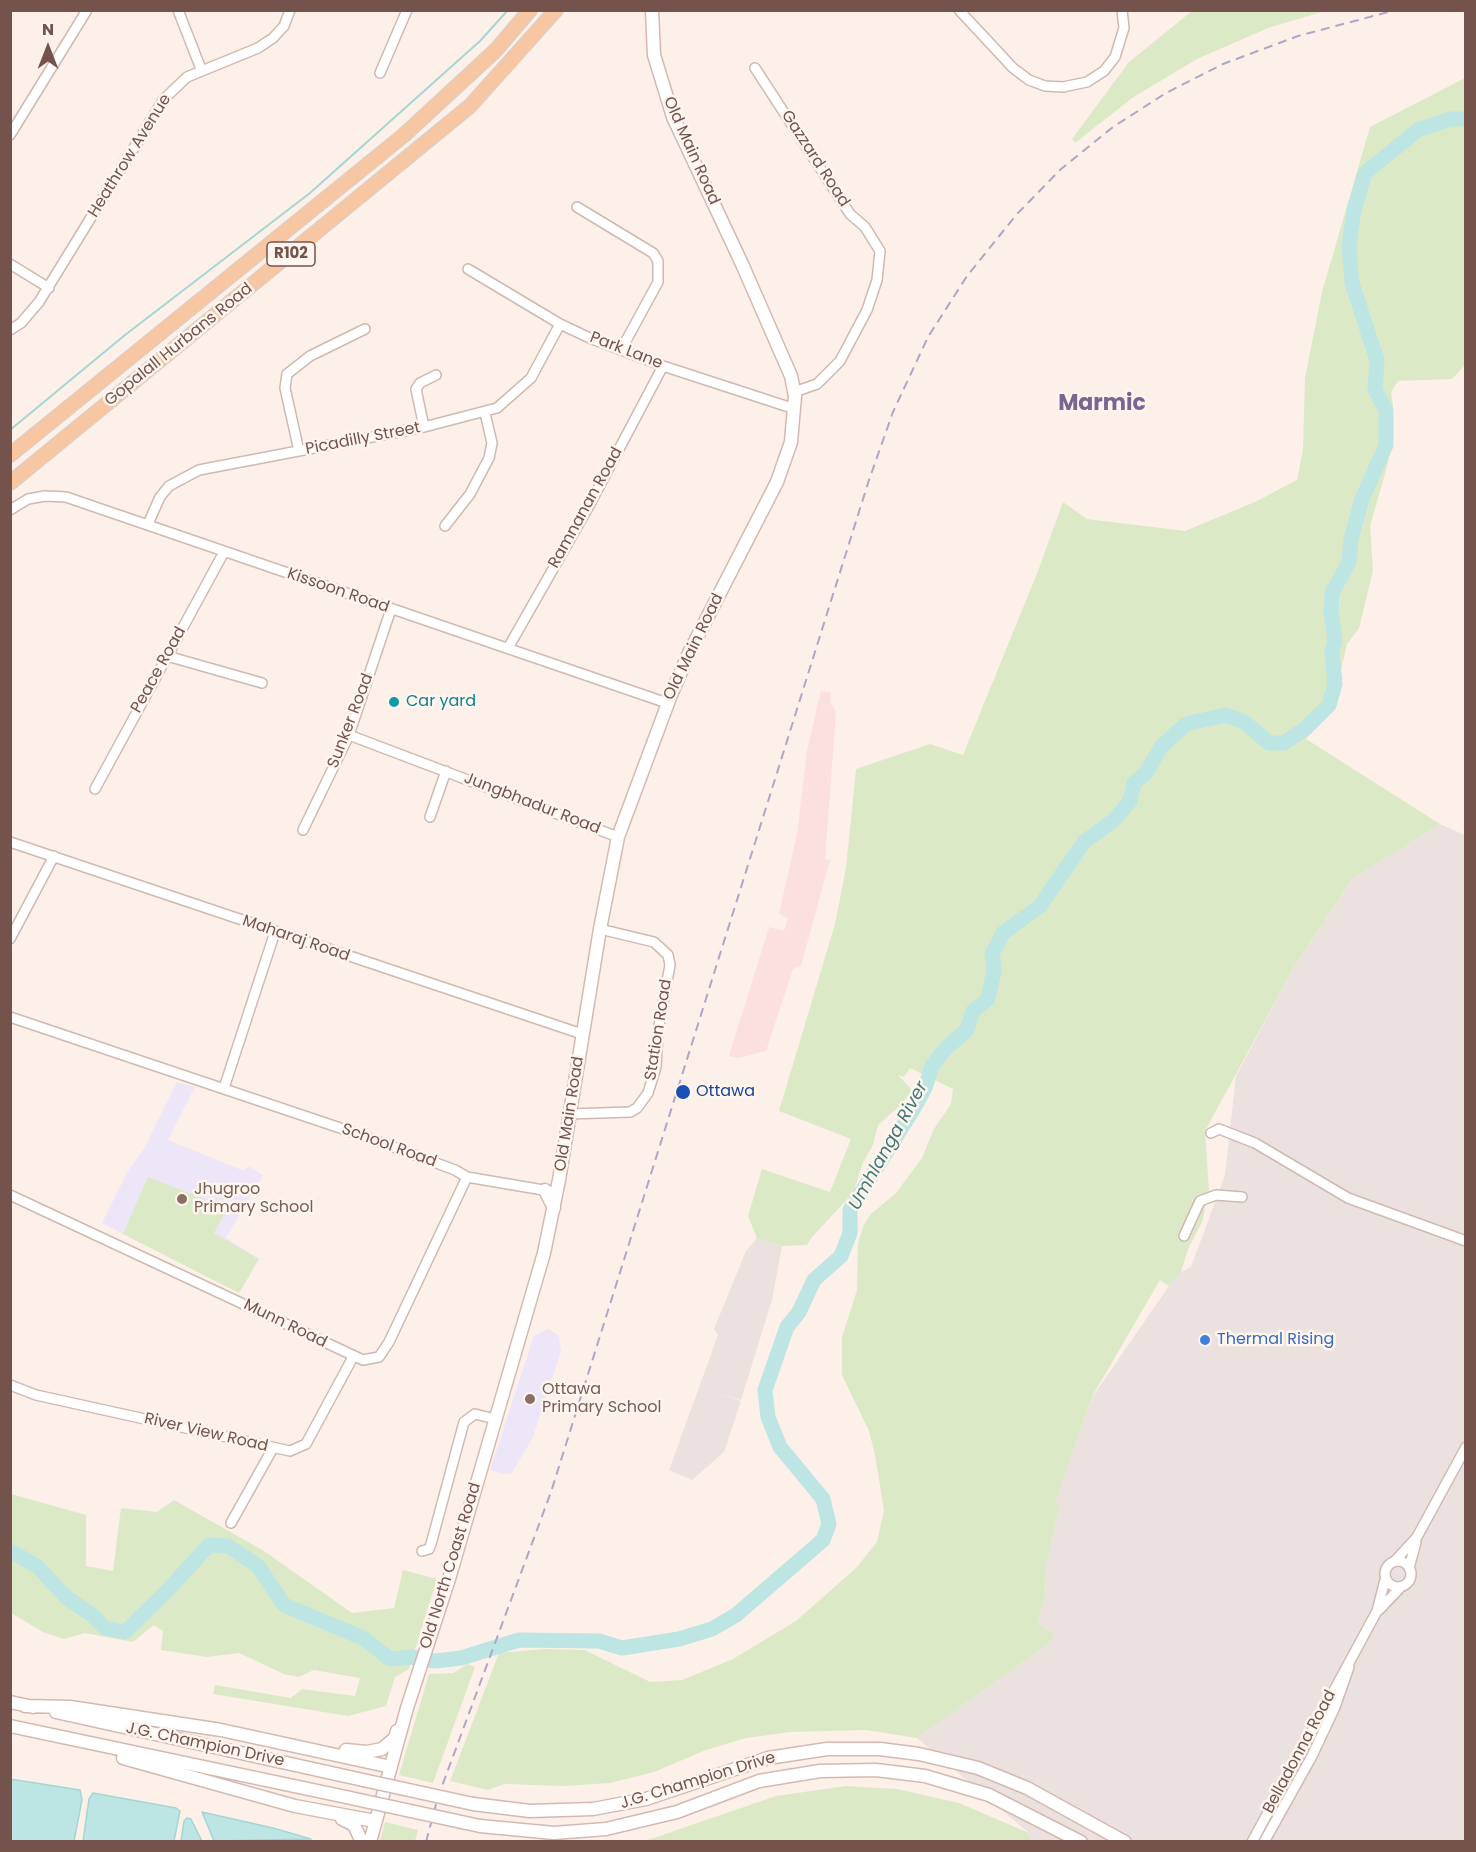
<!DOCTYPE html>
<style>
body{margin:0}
#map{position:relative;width:1476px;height:1852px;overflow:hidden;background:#fcf0e9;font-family:Poppins,sans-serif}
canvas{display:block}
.frame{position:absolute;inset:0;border:12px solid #75534d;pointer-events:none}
.north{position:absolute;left:18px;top:18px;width:60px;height:60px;-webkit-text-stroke:4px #fef5ef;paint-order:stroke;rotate:0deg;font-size:16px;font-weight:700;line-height:24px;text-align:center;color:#75534d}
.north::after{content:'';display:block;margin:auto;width:21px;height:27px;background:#75534d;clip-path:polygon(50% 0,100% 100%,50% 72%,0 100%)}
</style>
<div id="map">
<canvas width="1476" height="1852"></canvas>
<div class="frame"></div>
<div class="north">N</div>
</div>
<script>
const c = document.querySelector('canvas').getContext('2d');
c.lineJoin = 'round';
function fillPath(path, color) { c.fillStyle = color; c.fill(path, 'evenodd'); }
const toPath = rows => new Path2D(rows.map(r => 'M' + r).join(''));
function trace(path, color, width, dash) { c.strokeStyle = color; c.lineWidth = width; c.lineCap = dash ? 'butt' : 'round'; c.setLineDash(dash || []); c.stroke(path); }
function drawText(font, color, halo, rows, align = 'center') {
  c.font = font + ' Poppins,sans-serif'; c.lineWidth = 5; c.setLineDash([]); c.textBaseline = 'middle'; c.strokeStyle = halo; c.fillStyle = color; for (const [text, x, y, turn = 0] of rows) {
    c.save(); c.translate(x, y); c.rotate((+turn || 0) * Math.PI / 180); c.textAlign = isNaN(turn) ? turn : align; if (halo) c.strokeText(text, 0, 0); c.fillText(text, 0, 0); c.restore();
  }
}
fillPath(toPath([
 [821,691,831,693,830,702,836,712,825,859,830,860,801,966,793,969,766,1051,738,1058,729,1056,769,927,784,931,788,918,779,914,797,834,807,751]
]), '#fbe0dd');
fillPath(toPath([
 [1440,824,1465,835,1465,1841,1031,1841,1029,1833,917,1738,1051,1642,1055,1634,1037,1623,1045,1597,1046,1566,1060,1505,1054,1503,1093,1396,1169,1286,1181,1272,1191,1267,1225,1175,1236,1076,1293,969,1352,879],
 [757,1238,782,1246,772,1300,741,1400,718,1393,741,1401,724,1452,692,1480,669,1470,718,1335,714,1329,746,1251]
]), '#ebe2df');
fillPath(toPath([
 [177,1082,195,1087,168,1140,244,1171,248,1166,263,1175,226,1238,259,1259,239,1293,102,1223,128,1171,144,1149],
 [548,1329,559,1336,561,1351,533,1437,512,1473,504,1474,490,1470,534,1336]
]), '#ede5f8');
fillPath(toPath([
 [1192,11,1325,11,1268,28,1197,59,1132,98,1075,143,1072,139,1129,62],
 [1465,78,1465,365,1452,379,1398,381,1391,392,1393,405,1388,463,1370,526,1373,571,1359,628,1347,644,1335,696,1326,714,1306,739,1440,824,1352,879,1293,969,1205,1131,1209,1191,1202,1222,1188,1249,1181,1272,1169,1286,1160,1280,1093,1395,1055,1502,1060,1505,1046,1566,1045,1597,1037,1623,1055,1634,1051,1642,917,1738,866,1730,790,1732,746,1738,706,1750,654,1772,610,1783,562,1786,504,1784,488,1790,450,1781,499,1653,545,1649,585,1650,650,1682,682,1680,733,1659,796,1621,856,1568,877,1542,884,1510,875,1455,869,1431,842,1375,842,1337,857,1290,858,1243,864,1224,871,1214,896,1193,922,1158,934,1129,951,1104,953,1089,910,1068,904,1077,898,1075,911,1089,911,1092,903,1103,878,1125,873,1145,863,1162,853,1193,812,1237,807,1245,782,1246,757,1238,748,1216,762,1169,830,1192,851,1139,779,1111,835,924,846,868,856,769,930,744,963,755,1038,571,1063,502,1087,519,1185,531,1255,502,1297,480,1303,450,1305,378,1322,292,1370,127],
 [148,1177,227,1208,214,1233,259,1259,239,1293,123,1234],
 [11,1494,86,1515,86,1566,113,1571,121,1508,157,1512,174,1500,264,1551,352,1613,394,1608,403,1570,437,1579,409,1669,395,1677,386,1706,348,1716,213,1694,215,1685,291,1698,302,1689,355,1696,360,1678,314,1670,298,1677,284,1674,239,1653,207,1657,161,1650,163,1631,154,1625,133,1642,85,1633,64,1639,43,1632,11,1613],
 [468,1664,475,1667,433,1783,399,1775,429,1674,453,1673],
 [846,1786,897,1789,959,1803,1029,1833,1031,1841,645,1841,776,1796],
 [385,1822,418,1830,415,1841,380,1841]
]), '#dce9c7');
const water = toPath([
 [10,1779,80,1790,82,1800,74,1841,11,1841,10,1779],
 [93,1793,176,1808,180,1811,174,1841,83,1841,89,1799,93,1793],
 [202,1812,273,1828,311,1839,214,1841,202,1812],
 [187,1818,191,1819,202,1841,181,1841,184,1821,187,1818]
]);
fillPath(water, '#bde5e3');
trace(water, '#a4d7d4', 1.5);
trace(toPath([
 [10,430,125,335,310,193,480,41,508,10]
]), '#a4d7d4', 2);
trace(toPath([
 [10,1551,37,1566,66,1597,92,1615,105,1628,125,1632,169,1589,209,1545,228,1546,258,1566,284,1605,363,1638,390,1659,411,1657,435,1661,461,1658,519,1640,599,1641,622,1648,679,1639,712,1629,736,1615,823,1540,829,1524,823,1499,780,1447,768,1417,765,1390,787,1327,799,1312,814,1280,841,1256,850,1233,850,1210,914,1108,925,1088,932,1066,946,1048,967,1030,973,1011,988,999,994,970,992,954,1003,933,1040,906,1084,842,1114,820,1130,801,1134,783,1146,773,1161,747,1186,724,1226,715,1244,722,1269,743,1284,743,1306,728,1329,705,1335,684,1332,652,1335,639,1331,612,1332,593,1349,562,1351,539,1362,499,1386,445,1386,410,1375,390,1377,360,1352,283,1349,246,1354,210,1365,173,1418,130,1450,119,1466,119]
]), '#bde5e3', 15);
const street = toPath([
 [178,10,201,69],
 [959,10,1013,68,1029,80,1045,86,1063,87,1087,82,1104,71,1115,57,1124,28,1122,10],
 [755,68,850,214,865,227,880,251,877,280,867,310,840,361,817,384,794,392],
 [380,73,407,10],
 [10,135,87,10],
 [577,207,653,253,658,261,658,282,621,350],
 [10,264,49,288],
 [468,269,560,324,592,339,663,366,795,409],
 [10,330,21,323,39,302,164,99,187,77,258,48,273,38,284,26,290,10],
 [424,427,416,389,420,383,436,375],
 [299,451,285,388,287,374,310,356,365,329],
 [10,510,28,499,45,496,66,497,667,703],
 [148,524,160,497,169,486,199,470,424,427,497,408,531,378,560,324],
 [445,526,470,494,489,458,492,443,485,413],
 [508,648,590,504,663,366],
 [167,656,262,683],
 [349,735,618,837],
 [95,789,224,552],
 [430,817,446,771],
 [303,830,349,735,391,609],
 [10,842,582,1034],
 [10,939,54,856],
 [10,1017,361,1135,455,1170,467,1177,549,1191],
 [224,1088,275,932],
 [569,1114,630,1112,637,1108,648,1093,656,1067,658,1031,670,965,668,955,654,942,600,929],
 [1211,1133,1219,1129,1255,1143,1348,1198,1466,1241],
 [10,1195,363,1360,379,1357,389,1342,467,1177],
 [1184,1236,1200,1201,1216,1195,1242,1197],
 [10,1385,36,1395,290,1451,306,1444,353,1357],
 [231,1523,273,1448],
 [422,1551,429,1549,431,1544,464,1422,475,1414,495,1419],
 '1385 1574a13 13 0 1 1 26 0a13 13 0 1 1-26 0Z',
 [1394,1562,1417,1537,1466,1447],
 [1409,1568,1416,1542],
 [1379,1610,1400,1588],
 [1252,1842,1377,1611,1385,1580],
 [1264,1842,1312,1756,1335,1707,1349,1667]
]);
const secondary = toPath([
 [545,1190,554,1208],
 [10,1702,33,1707],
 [25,1706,70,1707,221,1730,391,1767],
 [56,1712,363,1780],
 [10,1726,346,1797],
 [346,1750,367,1752,382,1749,395,1738,397,1731],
 [123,1758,295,1806,375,1821],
 [473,1804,530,1811,593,1809,646,1799,768,1758,827,1749,880,1749,919,1754,978,1768,1027,1788,1125,1842],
 [342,1819,354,1825,362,1842],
 [480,1826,554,1833,606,1829,677,1812,759,1781,820,1771,876,1770,925,1776,989,1795,1081,1842],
 [370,1842,407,1708,449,1579,544,1253,559,1180,600,929,618,837,671,695,689,653,777,482,791,442,795,396,791,376,742,264,673,117,654,55,652,10]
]);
const primary = toPath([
 [10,455,404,135,496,50,530,10],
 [10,483,470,106,556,10]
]);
trace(street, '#d0b9b1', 12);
trace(secondary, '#d5b9b1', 15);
trace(primary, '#d8cfcd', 16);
trace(street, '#fff', 9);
trace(secondary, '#fff', 12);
trace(primary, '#f7c7a4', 14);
trace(toPath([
 [426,1842,438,1797,551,1492,869,480,893,412,928,337,967,276,1017,214,1061,169,1113,127,1166,93,1223,64,1298,36,1396,10]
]), '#b1a6c6', 2, [9, 6]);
const secondaryBridge = toPath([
 [363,1780,473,1804],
 [346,1797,480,1826]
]);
trace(secondaryBridge, '#d5b9b1', 15, []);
trace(secondaryBridge, '#fff', 12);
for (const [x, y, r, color] of [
 [394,702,6,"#0f9aa8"],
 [683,1092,8,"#1a4fb4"],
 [182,1199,6,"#8d6e63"],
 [1205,1340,6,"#3f7fe0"],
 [530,1399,6,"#8d6e63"]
]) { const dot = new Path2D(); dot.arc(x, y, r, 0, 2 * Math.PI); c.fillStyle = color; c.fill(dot); trace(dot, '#fef5ef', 2); }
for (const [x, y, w] of [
 [291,254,48]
]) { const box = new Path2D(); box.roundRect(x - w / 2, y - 12, w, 24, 4.5); c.fillStyle = '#fef5ef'; c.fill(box); trace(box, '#75534d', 1.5); }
drawText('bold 15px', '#75534d', null, [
 ["R102",291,254]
]);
drawText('16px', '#75534d', '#fef5ef', [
 ["Old Main Road",691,151,66],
 ["Heathrow Avenue",130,156,-58],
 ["Gazzard Road",815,159,57],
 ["Gopalall Hurbans Road",179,345,-39],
 ["Park Lane",626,351,21],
 ["Picadilly Street",363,439,-11],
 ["Ramnanan Road",586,508,-61],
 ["Kissoon Road",338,591,19],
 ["Old Main Road",694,647,-64],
 ["Peace Road",159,670,-61],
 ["Sunker Road",351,721,-69],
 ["Jungbhadur Road",532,804,21],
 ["Maharaj Road",296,939,19],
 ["Station Road",659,1030,-81],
 ["Old Main Road",570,1114,-81],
 ["School Road",389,1146,20],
 ["Munn Road",285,1324,26],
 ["River View Road",206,1433,13],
 ["Old North Coast Road",451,1566,-73],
 ["J.G. Champion Drive",205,1745,12],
 ["Belladonna Road",1300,1752,-62],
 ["J.G. Champion Drive",698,1781,-17]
]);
drawText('16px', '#0d838f', '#fef5ef', [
 ["Car yard",406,702]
], 'left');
drawText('16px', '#164399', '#fef5ef', [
 ["Ottawa",696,1092]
], 'left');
drawText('16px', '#785e54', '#fef5ef', [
 ["Jhugroo",194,1190],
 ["Primary School",194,1208],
 ["Ottawa",542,1390],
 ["Primary School",542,1408]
], 'left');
drawText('16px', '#366cbe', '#fef5ef', [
 ["Thermal Rising",1217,1340]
], 'left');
drawText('italic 18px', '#417a78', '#fef5ef', [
 ["Umhlanga River",889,1146,-61]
]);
drawText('bold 22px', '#7a6591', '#fef5ef', [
 ["Marmic",1102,404]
]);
</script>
